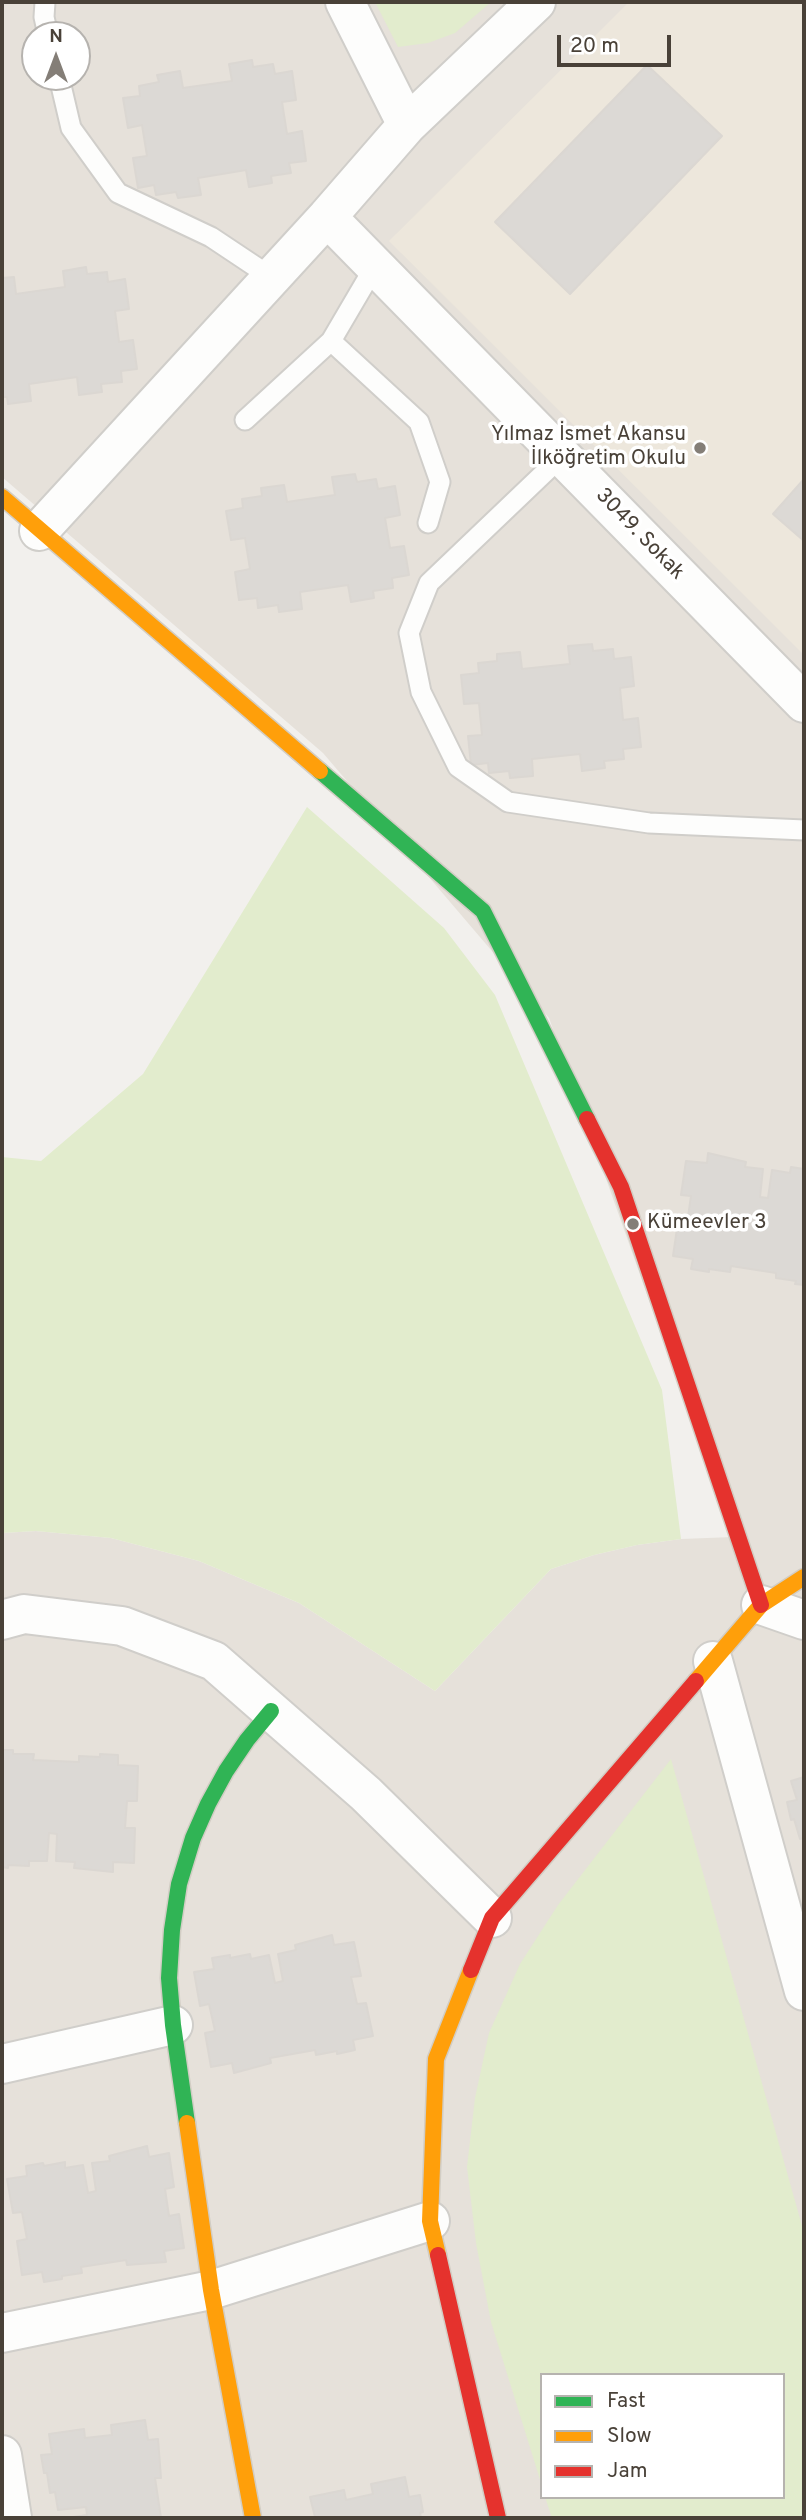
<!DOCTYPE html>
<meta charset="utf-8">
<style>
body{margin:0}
#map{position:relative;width:806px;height:2520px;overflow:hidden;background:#f2f0ed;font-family:Overpass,sans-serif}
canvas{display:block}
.frame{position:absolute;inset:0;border:4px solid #494138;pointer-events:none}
.legend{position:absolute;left:540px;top:2373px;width:245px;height:126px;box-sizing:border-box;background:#fff;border:2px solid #b6b3af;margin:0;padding:9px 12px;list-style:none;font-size:21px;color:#494138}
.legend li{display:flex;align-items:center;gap:14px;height:35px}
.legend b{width:35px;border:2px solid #b6b3af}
.north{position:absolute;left:21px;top:21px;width:70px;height:70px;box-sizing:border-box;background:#fff;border:2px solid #b6b3af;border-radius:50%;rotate:0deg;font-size:19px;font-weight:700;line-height:28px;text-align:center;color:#494138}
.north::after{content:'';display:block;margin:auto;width:24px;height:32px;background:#847e77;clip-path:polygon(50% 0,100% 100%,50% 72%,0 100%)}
.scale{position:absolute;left:557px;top:35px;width:114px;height:32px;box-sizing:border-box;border:4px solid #494138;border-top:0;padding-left:9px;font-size:21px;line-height:24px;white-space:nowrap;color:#494138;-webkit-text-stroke:5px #fff;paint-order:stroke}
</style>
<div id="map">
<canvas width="806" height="2520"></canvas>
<div class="frame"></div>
<ul class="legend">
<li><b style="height:9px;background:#30b455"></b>Fast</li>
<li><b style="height:9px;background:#ff9f0a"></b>Slow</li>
<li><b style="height:9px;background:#e5322d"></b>Jam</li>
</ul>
<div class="north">N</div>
<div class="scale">20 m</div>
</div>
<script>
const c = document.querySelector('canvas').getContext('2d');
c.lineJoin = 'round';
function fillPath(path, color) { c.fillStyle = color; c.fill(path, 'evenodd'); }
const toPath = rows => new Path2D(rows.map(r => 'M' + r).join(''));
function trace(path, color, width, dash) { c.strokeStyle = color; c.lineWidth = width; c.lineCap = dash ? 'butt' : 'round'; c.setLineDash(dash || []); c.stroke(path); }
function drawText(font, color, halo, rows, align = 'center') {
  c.font = font + ' Overpass,sans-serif'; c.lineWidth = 7; c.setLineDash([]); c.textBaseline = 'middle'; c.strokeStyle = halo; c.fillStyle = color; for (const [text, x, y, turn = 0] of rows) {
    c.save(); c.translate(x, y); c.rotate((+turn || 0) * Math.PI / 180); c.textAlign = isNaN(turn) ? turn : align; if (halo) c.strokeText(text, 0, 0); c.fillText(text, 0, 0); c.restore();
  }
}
fillPath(toPath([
 [2,2,804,2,804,2518,2,2518,2,1533,36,1531,111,1538,199,1561,299,1603,435,1691,551,1569,594,1555,637,1545,681,1539,733,1537,549,1018,323,753,2,477],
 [35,35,77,35,77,77,35,77],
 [542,2375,783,2375,783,2497,542,2497]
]), '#e6e1da');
fillPath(toPath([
 [629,2,804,2,804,655,389,241]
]), '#ede7dc');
fillPath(toPath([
 [375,2,491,2,455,33,428,43,398,47],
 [307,807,444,928,495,995,662,1390,681,1539,637,1545,594,1555,551,1569,435,1691,299,1603,199,1561,111,1538,36,1531,2,1533,2,1157,41,1161,143,1074],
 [671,1759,804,2233,804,2518,552,2518,545,2497,783,2497,783,2375,542,2375,542,2486,491,2322,476,2243,467,2167,475,2098,489,2033,520,1964,558,1905]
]), '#e2eccd');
const building = toPath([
 [252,60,253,67,273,64,275,74,292,71,296,100,282,102,287,134,302,131,306,161,289,163,291,173,271,176,272,183,249,187,246,170,198,178,201,195,178,198,176,192,156,195,154,185,138,188,133,158,147,156,142,125,128,128,123,98,140,96,139,86,159,82,157,75,180,71,183,88,232,81,229,64,252,60],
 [647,65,722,136,570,294,495,222,647,65],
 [86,267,87,274,107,272,108,282,125,279,129,309,115,311,119,342,133,340,137,369,121,371,122,382,101,384,102,392,79,395,77,377,29,384,31,401,8,404,7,397,2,397,2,278,14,277,16,294,65,287,63,271,86,267],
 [355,474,357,482,376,479,378,489,395,486,400,515,385,518,390,548,404,546,409,575,392,578,393,588,373,591,374,598,351,602,348,585,300,592,302,609,279,612,278,605,258,608,257,598,239,600,235,572,250,569,245,538,231,540,226,511,243,508,242,499,262,496,261,488,284,485,287,502,335,495,332,477,355,474],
 [804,479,804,541,773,514,804,479],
 [592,644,593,651,613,649,614,659,631,657,634,686,620,688,623,720,638,718,641,747,623,749,624,759,604,761,605,768,582,771,580,754,532,759,533,776,510,778,509,771,489,773,488,763,471,765,468,736,482,735,479,703,464,704,461,675,479,673,478,663,497,661,497,654,520,652,522,669,570,664,568,646,592,644],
 [708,1153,746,1162,745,1167,763,1169,760,1197,768,1198,772,1170,790,1173,791,1167,804,1169,804,1285,795,1284,796,1281,776,1278,776,1273,731,1266,730,1272,709,1269,709,1272,691,1269,693,1259,673,1256,678,1222,687,1224,691,1196,681,1195,686,1161,707,1163,708,1153],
 [2,1750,13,1750,13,1754,34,1754,33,1760,79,1762,79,1756,100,1757,100,1754,118,1755,118,1765,138,1766,137,1801,127,1801,125,1828,135,1828,134,1863,113,1862,113,1872,74,1868,75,1862,56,1861,57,1834,49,1833,47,1861,29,1861,29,1866,8,1865,8,1868,2,1867,2,1750],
 [804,1777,804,1838,800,1839,794,1819,791,1820,787,1802,797,1800,791,1781,804,1777],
 [332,1935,334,1945,354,1942,361,1976,351,1977,357,2004,366,2003,373,2036,353,2040,355,2050,337,2054,337,2051,316,2055,315,2050,270,2058,271,2063,234,2073,232,2063,211,2067,205,2033,215,2031,209,2004,200,2006,194,1972,214,1969,212,1958,230,1955,230,1958,250,1954,251,1959,269,1955,275,1983,283,1981,278,1954,296,1950,295,1945,332,1935],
 [147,2146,149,2157,169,2153,174,2187,165,2189,169,2216,179,2214,184,2248,164,2251,166,2262,127,2265,126,2260,81,2267,82,2273,62,2276,62,2279,44,2282,42,2272,22,2275,17,2241,27,2239,22,2212,13,2213,7,2179,27,2176,26,2166,43,2163,44,2166,65,2162,65,2168,83,2165,88,2193,96,2191,92,2163,110,2161,109,2156,147,2146],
 [145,2420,148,2440,158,2439,161,2478,155,2478,161,2518,66,2518,87,2515,86,2507,58,2510,55,2492,50,2493,47,2473,44,2473,41,2455,52,2454,49,2434,84,2429,85,2438,112,2435,111,2425,145,2420],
 [405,2477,409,2497,420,2495,423,2512,420,2513,421,2518,310,2518,315,2517,310,2497,344,2490,346,2500,373,2494,371,2484,405,2477]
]);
fillPath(building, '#dcd9d5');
trace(building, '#dbd7d2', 2);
const lane = toPath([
 [45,2,44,17,48,35],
 [59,77,71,128,118,193,211,237,271,277],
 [331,341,419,422,440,482,428,523],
 [245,420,331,341,375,266],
 [562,456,429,583,409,633,421,692,458,767,508,802,649,823,804,830]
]);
const street = toPath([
 [345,2,407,125],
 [327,217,804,703],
 [39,531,327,217,407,125,536,2],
 [761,1605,804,1620],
 [2,1620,24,1614,122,1626,214,1661,366,1794,492,1918],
 [713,1661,804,1991],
 [2,2064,173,2025],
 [2,2333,211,2290,430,2221],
 [2,2455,12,2518]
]);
const fast = toPath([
 [320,771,483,911,587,1119],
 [187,2123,173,2025,169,1978,172,1930,179,1884,193,1838,208,1804,226,1771,247,1740,271,1711]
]);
const slow = toPath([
 [2,497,320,771],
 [696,1681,761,1605,804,1577],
 [187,2123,211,2290,253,2518],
 [438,2255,430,2221,436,2059,471,1970]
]);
const jam = toPath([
 [587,1119,621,1187,761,1605],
 [471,1970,492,1918,696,1681],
 [438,2255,498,2518]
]);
trace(lane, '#d0ceca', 23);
trace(street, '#d0ceca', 42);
trace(fast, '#d2cdc4', 19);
trace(slow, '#d2cdc4', 19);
trace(jam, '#d2cdc4', 19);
trace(lane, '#fdfdfc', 19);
trace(street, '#fdfdfc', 38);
trace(fast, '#30b455', 16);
trace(slow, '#ff9f0a', 16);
trace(jam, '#e5322d', 16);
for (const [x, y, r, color] of [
 [700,448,7,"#847e77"],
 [633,1224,7,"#847e77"]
]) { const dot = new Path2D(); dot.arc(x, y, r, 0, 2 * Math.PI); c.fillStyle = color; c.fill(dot); trace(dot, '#fff', 2.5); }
drawText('21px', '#494138', '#fff', [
 ["Yılmaz İsmet Akansu",686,436],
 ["İlköğretim Okulu",686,460],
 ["Kümeevler 3",647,1224,"left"]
], 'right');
drawText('21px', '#494138', '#fff', [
 ["3049. Sokak",639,535,46]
]);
</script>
